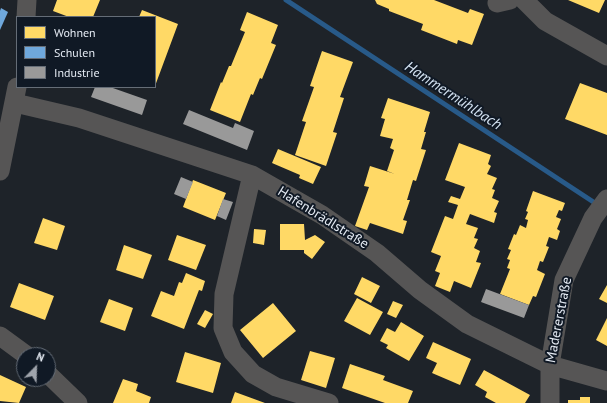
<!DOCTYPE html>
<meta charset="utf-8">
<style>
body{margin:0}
#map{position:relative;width:607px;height:403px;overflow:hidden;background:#1e2329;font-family:"PT Sans",sans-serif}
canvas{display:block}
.legend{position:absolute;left:16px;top:16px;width:140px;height:72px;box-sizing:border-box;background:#101925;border:1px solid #656d77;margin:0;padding:5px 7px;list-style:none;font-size:12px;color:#e4eaf3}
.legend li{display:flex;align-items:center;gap:8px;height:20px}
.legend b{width:20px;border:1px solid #656d77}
.north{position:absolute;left:16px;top:347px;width:40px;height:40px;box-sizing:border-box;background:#101925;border:1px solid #656d77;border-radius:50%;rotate:23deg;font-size:11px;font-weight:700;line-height:16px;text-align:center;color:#e4eaf3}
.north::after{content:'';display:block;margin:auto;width:14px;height:18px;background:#9fa4ac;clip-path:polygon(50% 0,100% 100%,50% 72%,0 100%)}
</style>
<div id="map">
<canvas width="607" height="403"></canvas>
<ul class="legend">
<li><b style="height:11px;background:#ffd966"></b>Wohnen</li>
<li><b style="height:11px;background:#6fa8dc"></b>Schulen</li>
<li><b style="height:11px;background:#999"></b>Industrie</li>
</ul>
<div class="north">N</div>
</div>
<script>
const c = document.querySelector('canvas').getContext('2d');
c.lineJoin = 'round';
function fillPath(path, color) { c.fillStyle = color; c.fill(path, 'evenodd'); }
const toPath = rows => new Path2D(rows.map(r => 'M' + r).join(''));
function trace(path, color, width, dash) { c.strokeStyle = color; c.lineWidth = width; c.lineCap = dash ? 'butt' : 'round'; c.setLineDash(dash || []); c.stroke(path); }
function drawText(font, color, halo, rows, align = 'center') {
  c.font = font + ' "PT Sans",sans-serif'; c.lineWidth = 4; c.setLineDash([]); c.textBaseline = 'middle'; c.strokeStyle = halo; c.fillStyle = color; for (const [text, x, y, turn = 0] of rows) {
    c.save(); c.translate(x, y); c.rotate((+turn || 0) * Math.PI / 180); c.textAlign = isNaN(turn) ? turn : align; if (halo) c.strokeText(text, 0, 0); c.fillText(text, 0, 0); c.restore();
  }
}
fillPath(toPath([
 [57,0,100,0,93,17,69,17,53,11],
 [375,0,434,0,468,13,470,9,484,14,472,45,458,40,457,44,421,30,423,24,389,11,389,9,377,4],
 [568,0,605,0,599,13],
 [142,10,178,24,155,86,155,17,139,17],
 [247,12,278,25,271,43,276,45,262,79,260,78,253,95,251,94,240,122,210,110,221,82,222,83,229,66,231,66,245,32,240,30],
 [322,51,353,62,340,97,344,98,333,132,337,133,326,166,295,155,306,122,302,121,314,87,310,86],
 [580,83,607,93,607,135,565,119],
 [388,98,430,112,424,132,426,132,421,149,426,150,416,181,413,180,407,200,410,200,403,220,407,221,403,234,370,223,367,230,355,226,369,187,364,186,370,166,395,174,387,171,394,150,390,148,393,139,380,136,385,119,381,118],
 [459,143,491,155,488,164,491,166,487,174,497,178,492,189,495,190,492,198,499,201,494,212,497,213,494,223,470,214,466,224,478,228,474,238,478,239,474,248,480,251,476,262,481,263,471,288,454,281,450,292,435,286,440,273,435,271,441,256,431,252,445,216,453,219,458,205,448,202,451,196,460,199,465,187,445,180],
 [278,149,321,167,313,184,299,178,300,175,272,163],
 [193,180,226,193,215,220,183,207],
 [533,191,565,203,562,211,559,210,556,217,561,219,557,229,560,231,557,240,549,237,546,246,549,247,543,262,540,261,537,270,545,274,536,297,533,296,529,305,500,294,510,269,507,268,510,260,507,259,511,250,508,249,514,234,516,235,520,225,526,228,528,220,525,219,528,212,526,211],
 [43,218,65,226,57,250,34,243],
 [280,224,304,224,305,240,315,235,325,242,312,259,304,253,304,250,280,250],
 [254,229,266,230,264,245,253,243],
 [177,235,206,245,196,270,168,260],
 [124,245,152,255,143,279,116,270],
 [186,273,205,281,202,291,199,290,184,329,151,316,161,291,174,296,179,282,182,283],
 [362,277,380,286,371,303,354,294],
 [19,283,54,296,45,320,10,307],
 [607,285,607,303,599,299],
 [357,298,383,312,370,335,344,321],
 [109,299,133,308,125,331,100,322],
 [393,301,403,305,396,318,387,314],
 [273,303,296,331,263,358,240,330],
 [205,310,213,314,205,328,197,324],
 [607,318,607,346,596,340],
 [401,322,424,336,409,361,386,348,388,345,380,341,387,328,395,332],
 [433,342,471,359,460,385,432,373,437,363,426,358],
 [310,351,335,358,326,388,301,380],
 [185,352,221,363,213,393,176,382],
 [350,364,385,376,383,380,413,391,408,403,385,403,342,388],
 [484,370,530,395,525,403,496,403,485,397,487,392,475,385],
 [0,375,26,387,19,403,0,401],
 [123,379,138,384,136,391,151,397,149,403,113,403],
 [235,392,265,403,231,403],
 [580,397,590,397,590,403,568,403,568,400,580,400]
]), '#ffd966');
fillPath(toPath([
 [1,8,8,12,0,30,0,11]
]), '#6fa8dc');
fillPath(toPath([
 [95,87,110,87,147,100,142,115,91,97],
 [189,110,233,128,235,123,254,131,247,150,183,124],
 [181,177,193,182,186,199,174,194],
 [223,199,233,202,226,220,217,216],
 [486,289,529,305,524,318,481,302]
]), '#999');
trace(toPath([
 [286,0,598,205]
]), '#285a89', 5);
trace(toPath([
 [524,0,545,21,607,56],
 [497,3,510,0],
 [26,17,27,0],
 [15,103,79,118,252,175,322,215,377,253,420,290,467,324,550,365,607,381],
 [0,171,17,87],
 [252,175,224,294,223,328,233,352,253,374,276,387,329,403],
 [0,336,26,355],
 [48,374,78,403],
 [550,403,550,365,564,280,593,218,607,199]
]), '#565555', 19);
drawText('14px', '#e4eaf3', '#101925', [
 ["Hafenbrädlstraße",323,218,32],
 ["Madererstraße",559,320,-79]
]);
drawText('italic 15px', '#d5e4f3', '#101925', [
 ["Hammermühlbach",453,96,33]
]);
</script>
